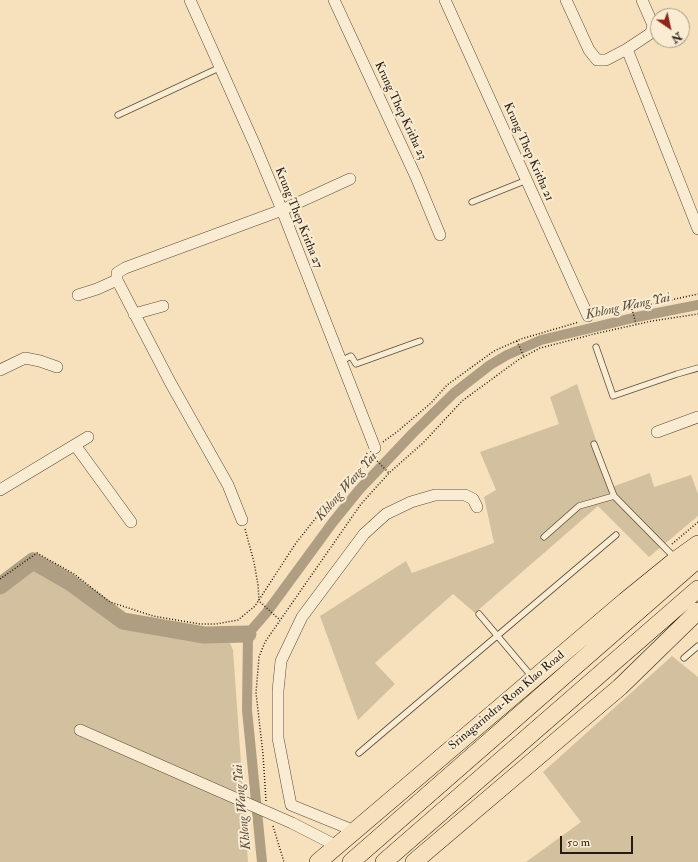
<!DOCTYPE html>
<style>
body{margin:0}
#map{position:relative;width:698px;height:862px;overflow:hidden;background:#f6e1bc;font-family:"IM FELL Double Pica",serif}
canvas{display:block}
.north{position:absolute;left:650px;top:8px;width:40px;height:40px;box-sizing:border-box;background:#f9ecd3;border:1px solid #a59985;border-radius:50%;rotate:146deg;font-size:11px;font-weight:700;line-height:16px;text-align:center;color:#261c11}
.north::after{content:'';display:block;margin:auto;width:14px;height:18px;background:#8f2418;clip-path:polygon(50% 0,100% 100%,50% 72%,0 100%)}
.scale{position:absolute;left:560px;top:836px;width:73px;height:18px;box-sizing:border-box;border:2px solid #261c11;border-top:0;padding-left:5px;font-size:12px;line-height:14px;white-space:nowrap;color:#261c11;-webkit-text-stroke:3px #f9ecd3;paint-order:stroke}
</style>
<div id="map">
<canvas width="698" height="862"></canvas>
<div class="north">N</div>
<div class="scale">50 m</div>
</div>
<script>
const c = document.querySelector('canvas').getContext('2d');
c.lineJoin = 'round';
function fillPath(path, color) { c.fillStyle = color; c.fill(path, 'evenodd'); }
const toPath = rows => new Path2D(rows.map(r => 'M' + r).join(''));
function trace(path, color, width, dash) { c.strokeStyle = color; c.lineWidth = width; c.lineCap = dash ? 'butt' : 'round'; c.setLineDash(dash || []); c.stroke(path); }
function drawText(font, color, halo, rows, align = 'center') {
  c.font = font + ' "IM FELL Double Pica",serif'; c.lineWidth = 4; c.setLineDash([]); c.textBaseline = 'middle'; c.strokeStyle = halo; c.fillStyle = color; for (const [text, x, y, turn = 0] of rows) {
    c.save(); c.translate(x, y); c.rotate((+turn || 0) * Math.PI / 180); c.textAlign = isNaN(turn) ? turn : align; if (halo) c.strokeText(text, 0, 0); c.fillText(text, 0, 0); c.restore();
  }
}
fillPath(toPath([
 [577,384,612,487,650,473,654,487,691,475,698,494,698,516,649,557,598,506,475,613,453,594,375,663,395,684,358,720,320,616,406,561,412,573,494,543,484,497,496,490,480,452,559,424,550,397],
 [36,567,101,614,124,628,185,640,230,643,233,650,248,862,0,862,0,592,27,570],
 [672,656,698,677,698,862,526,862,581,822,543,772]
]), '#d3c09f');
trace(toPath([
 [262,862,247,710,248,634,267,612,333,522,359,490,413,433,454,393,490,365,507,355,541,340,637,317,698,305]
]), '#af9e82', 10);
trace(toPath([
 [0,586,33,561,68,581,123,621,204,635,248,634]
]), '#af9e82', 17);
const lane = toPath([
 [118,115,221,67],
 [472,202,527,180],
 [596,347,613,396,677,374,698,368],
 [341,361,351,356,356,364,420,341],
 [594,444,614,496,675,558],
 [544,537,579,506,614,496],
 [479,614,533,678],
 [684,658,698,646],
 [359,753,616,535]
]);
const street = toPath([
 [190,0,254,143,282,210,375,448],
 [334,0,416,177,440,235],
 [445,0,588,316],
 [566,0,589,50,597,60,606,60,627,49,651,33,653,25,642,0],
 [627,49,698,229],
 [78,295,97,289,117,280],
 [134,314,163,306],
 [0,370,25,358,40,361,57,367],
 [657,432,698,417],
 [75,445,131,522],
 [0,490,88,437],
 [242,520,228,485,170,382,117,280,117,273,125,268,282,210,350,179],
 [80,730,292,823,337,846],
 [355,831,291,805,278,738,278,691,281,661,302,617,364,534,386,514,411,502,435,495,465,495,473,499,477,507]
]);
const primary = toPath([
 [318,862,625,601,673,562,698,544],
 [351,862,698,559],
 [384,862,698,589],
 [414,862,620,687,698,611]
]);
trace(lane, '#5a4d3c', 7);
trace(street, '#5a4d3c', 12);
trace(primary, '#261c11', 18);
trace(toPath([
 [632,309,636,324],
 [598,316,698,294],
 [517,341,524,357],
 [383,442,398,431,431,403,447,385,494,351,521,339,579,322],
 [375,459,389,473],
 [245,529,254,562,258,585,259,601,280,620],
 [672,544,698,522],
 [0,579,37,553,74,574,110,602,153,616,200,624,216,624,238,620,255,606,296,543,319,514,361,470,367,453],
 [266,801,263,754,256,693,259,657,265,642,361,504,389,473,423,443,462,401,518,360,540,348,594,334,652,321,698,314],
 [273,826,284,862]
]), '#261c11', 1.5, [1, 2]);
trace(lane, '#f9ecd3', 5.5);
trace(street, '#f9ecd3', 11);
trace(primary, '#f6e1bc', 17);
drawText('12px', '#261c11', '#f9ecd3', [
 ["Krung Thep Kritha 23",400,111,65],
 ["Krung Thep Kritha 21",528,152,66],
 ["Krung Thep Kritha 27",298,218,68],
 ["Srinagarindra-Rom Klao Road",507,701,-40]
]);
drawText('italic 13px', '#5d503e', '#f9ecd3', [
 ["Khlong Wang Yai",628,307,-12],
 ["Khlong Wang Yai",347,487,-49],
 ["Khlong Wang Yai",243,807,-96]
]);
</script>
